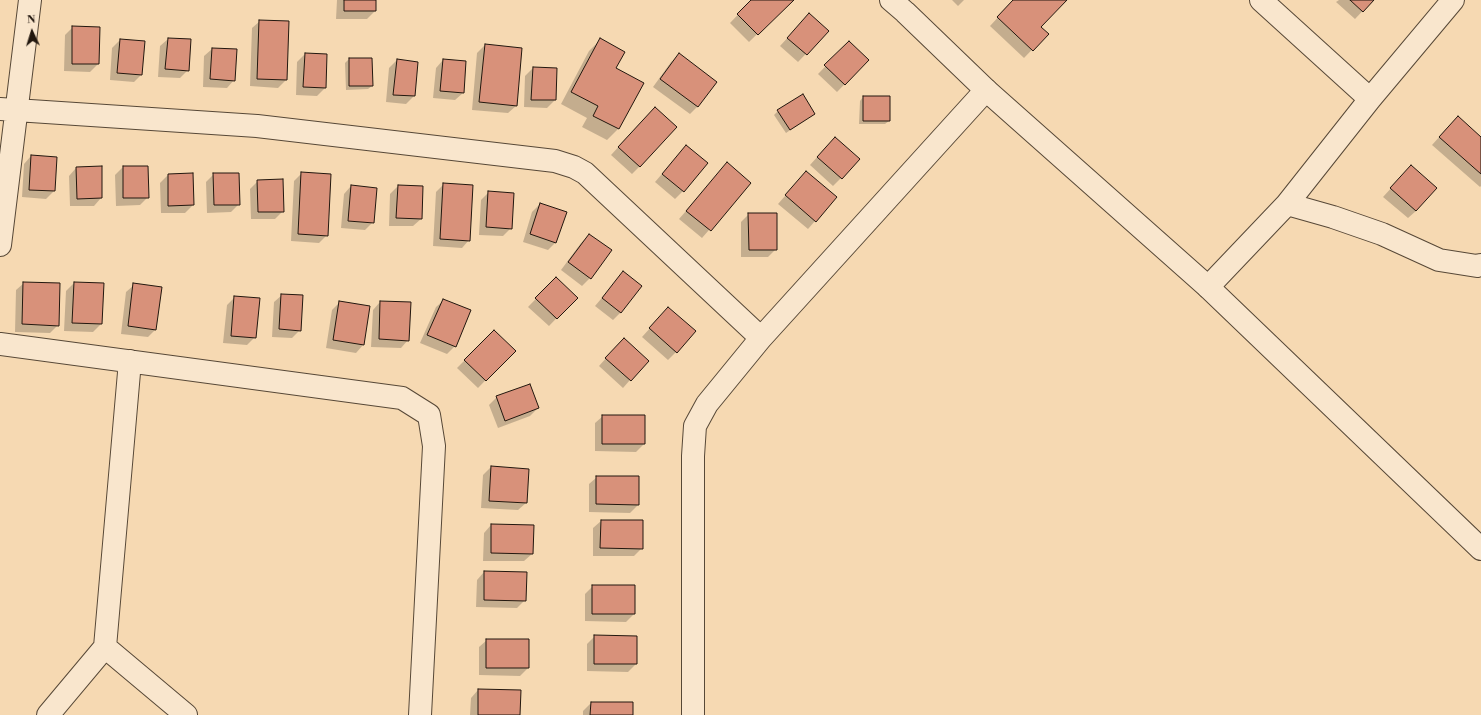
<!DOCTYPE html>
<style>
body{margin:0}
#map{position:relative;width:1481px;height:715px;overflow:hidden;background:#f6d9b2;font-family:"Libre Bodoni",serif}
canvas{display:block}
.north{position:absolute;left:12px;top:12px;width:40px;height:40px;-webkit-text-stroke:3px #f9e6cd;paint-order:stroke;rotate:356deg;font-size:11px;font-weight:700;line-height:16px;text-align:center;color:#22170e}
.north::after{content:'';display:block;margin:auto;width:14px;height:18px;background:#22170e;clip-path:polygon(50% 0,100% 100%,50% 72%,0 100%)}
</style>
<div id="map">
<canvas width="1481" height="715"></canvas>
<div class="north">N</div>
</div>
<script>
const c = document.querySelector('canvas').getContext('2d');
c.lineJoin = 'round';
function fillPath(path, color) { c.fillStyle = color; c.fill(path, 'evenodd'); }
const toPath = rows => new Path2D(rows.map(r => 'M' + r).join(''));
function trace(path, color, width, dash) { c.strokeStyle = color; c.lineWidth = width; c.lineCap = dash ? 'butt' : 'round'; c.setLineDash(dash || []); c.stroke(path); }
fillPath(toPath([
 [337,0,375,0,375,11,367,19,336,19],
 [752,0,792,0,749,42,730,23],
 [952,0,964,0,958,6],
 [1014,0,1065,0,1040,27,1047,34,1024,58,990,26],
 [1339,0,1373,0,1355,19,1336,2],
 [260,21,286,80,278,88,250,86,252,28],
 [802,22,828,31,798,62,780,46],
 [73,27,98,64,90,72,64,71,65,35],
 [168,39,188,70,180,78,158,77,160,46],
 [120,40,141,75,134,82,110,80,112,48],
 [600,40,615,69,643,83,618,129,607,140,582,127,587,118,561,104,589,51],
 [849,42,868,60,837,92,818,74],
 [485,45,516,106,508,113,472,110,477,53],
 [212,49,234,80,227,88,203,87,204,56],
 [305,54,326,55,325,88,317,96,296,95,297,62],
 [679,55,698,106,690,114,653,87,671,62],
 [349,59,372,86,368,89,346,90,345,63],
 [397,60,417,62,414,96,406,104,386,102,389,68],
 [443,60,463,93,455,100,433,98,436,68],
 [533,68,555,100,547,108,524,107,525,76],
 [863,97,889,121,885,124,859,124,860,101],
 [778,111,814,114,786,133,774,115],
 [647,116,640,166,632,174,611,155],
 [1450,125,1481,138,1481,186,1480,187,1432,145],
 [686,146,683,191,675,199,655,182],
 [827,146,841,178,833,186,810,165],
 [31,156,54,191,46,199,22,197,24,164],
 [727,164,750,183,702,238,679,219],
 [123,167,147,167,148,197,140,205,116,206,115,175],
 [76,168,101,198,94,206,70,206,69,176],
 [302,173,327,235,319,243,291,241,294,181],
 [214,174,239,204,231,212,207,213,206,182],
 [1404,174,1416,211,1408,218,1383,197],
 [168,175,193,205,185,213,161,213,160,183],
 [799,180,815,221,808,229,778,204],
 [258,181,283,211,275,219,251,219,250,189],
 [444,184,469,240,462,248,433,246,436,192],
 [351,186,373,222,365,230,341,228,344,194],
 [398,186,421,219,413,226,389,226,390,194],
 [489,192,511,228,503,236,479,235,481,200],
 [540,204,556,242,548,250,523,242,532,212],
 [749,214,776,249,768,257,741,257,741,222],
 [589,235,590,278,582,286,561,270,581,243],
 [623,273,641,286,620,313,613,320,595,306],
 [556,278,576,298,549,326,528,307],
 [24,283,58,325,50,333,15,332,16,290],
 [74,283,103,284,101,324,93,332,64,331,66,291],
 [134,285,156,329,148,337,121,334,126,292],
 [282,295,300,330,292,338,272,337,274,302],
 [234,298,255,337,247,345,223,343,227,305],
 [444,300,455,346,447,354,420,343,436,307],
 [340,302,369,307,363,345,356,353,326,348,332,310],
 [380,302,408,340,401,348,371,347,373,310],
 [661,316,676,352,668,360,642,337],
 [494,331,514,351,478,388,457,368],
 [616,347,630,380,623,388,599,366],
 [497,397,538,408,530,416,498,428,489,405],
 [603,416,644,444,636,452,595,451,595,423],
 [491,467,526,503,518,510,481,508,483,475],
 [597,477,638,505,630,513,589,512,589,484],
 [601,521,642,548,634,556,593,556,593,528],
 [491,525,532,554,524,561,483,561,484,533],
 [484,572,525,600,517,608,476,607,477,580],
 [593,586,634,586,634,614,626,622,585,621,585,594],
 [595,636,636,637,636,664,628,672,587,671,587,644],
 [487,640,528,668,520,676,479,675,479,647],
 [478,690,519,715,470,715,471,698],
 [591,703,632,715,583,715,583,711]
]), '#0003');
const building = toPath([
 [344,0,376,0,376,11,344,11,344,0],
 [751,0,794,0,758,35,737,14,751,0],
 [1013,0,1067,0,1041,27,1049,34,1033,51,997,17,1013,0],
 [1350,0,1374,0,1363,12,1350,0],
 [809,13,829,31,807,55,787,38,809,13],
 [259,20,289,21,287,80,257,79,259,20],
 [72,26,100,27,99,64,72,64,72,26],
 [168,38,191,39,189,71,165,69,168,38],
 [600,38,625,52,616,68,644,83,619,129,593,116,598,106,571,92,600,38],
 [120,39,145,41,142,75,117,73,120,39],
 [849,41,869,60,845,85,824,65,849,41],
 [485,44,522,48,517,106,479,102,485,44],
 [212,48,237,49,235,81,210,79,212,48],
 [305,53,327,54,326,88,303,87,305,53],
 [679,53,717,82,698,107,660,79,679,53],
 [349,58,372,58,373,86,349,86,349,58],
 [397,59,418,62,415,96,393,95,397,59],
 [443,59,466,61,464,93,440,91,443,59],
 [533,67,557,68,556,100,531,100,533,67],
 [803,94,815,114,790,130,777,110,803,94],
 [863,96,890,96,890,121,863,121,863,96],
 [655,107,677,127,640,167,618,147,655,107],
 [1458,116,1481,137,1481,174,1439,137,1458,116],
 [835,137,860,159,842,179,817,157,835,137],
 [686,145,708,163,684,192,662,174,686,145],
 [31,155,57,157,55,191,29,190,31,155],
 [727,162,751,183,711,231,686,211,727,162],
 [1411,165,1437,188,1416,211,1390,188,1411,165],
 [102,166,102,198,77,199,76,167,102,166],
 [123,166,148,166,149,198,123,198,123,166],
 [806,171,837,197,816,222,785,195,806,171],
 [301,172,331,174,328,236,298,234,301,172],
 [193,173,194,205,168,206,168,174,193,173],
 [213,173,239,173,240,205,214,205,213,173],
 [283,179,284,212,258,212,257,180,283,179],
 [443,183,473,185,470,241,440,239,443,183],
 [351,185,377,188,374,223,348,221,351,185],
 [398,185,423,186,422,219,396,218,398,185],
 [488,191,514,193,512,229,486,227,488,191],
 [540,203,567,212,556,243,530,234,540,203],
 [748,213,777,213,777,250,749,250,748,213],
 [589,234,612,250,591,279,568,262,589,234],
 [623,271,642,286,621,313,602,298,623,271],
 [556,277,578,298,557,319,535,298,556,277],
 [23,282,60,283,59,326,22,324,23,282],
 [74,282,104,283,102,324,72,323,74,282],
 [133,283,162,287,156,330,128,326,133,283],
 [281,294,303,295,301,331,279,329,281,294],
 [234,296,260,298,256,338,231,336,234,296],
 [443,299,471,310,456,347,427,335,443,299],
 [339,301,370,306,364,345,333,340,339,301],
 [380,301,411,302,409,341,379,339,380,301],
 [668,307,696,331,677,353,649,328,668,307],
 [494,330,516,351,486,381,464,360,494,330],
 [624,338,649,361,631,381,605,358,624,338],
 [530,384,539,408,505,421,496,396,530,384],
 [602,415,645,415,645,444,602,444,602,415],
 [491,466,529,469,527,503,489,501,491,466],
 [596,476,639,476,639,505,596,504,596,476],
 [601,520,643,520,643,549,600,548,601,520],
 [491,524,534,525,533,554,491,553,491,524],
 [484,571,527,572,526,601,484,600,484,571],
 [592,585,635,585,635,614,592,614,592,585],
 [594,635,637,636,637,664,594,664,594,635],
 [486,639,529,639,529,668,486,668,486,639],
 [478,689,521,690,520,715,478,715,478,689],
 [591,702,633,702,633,715,590,715,591,702]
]);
fillPath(building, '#d8917a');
trace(building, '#22170e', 1);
const minor = toPath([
 [1261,0,1370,99],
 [0,109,257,126,555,161,574,167,585,173,761,338],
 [1287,204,1333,217,1382,234,1439,260,1477,266,1481,265],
 [0,245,30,0],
 [1208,287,1287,204,1370,99,1453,0],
 [0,344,402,398,429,415,434,446,420,715],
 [105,647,130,361],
 [48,715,105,647,186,715],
 [693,715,693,456,695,426,707,404,761,338,986,90]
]);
const tertiary = toPath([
 [891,0,905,12,986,90,1208,287,1481,549]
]);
trace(minor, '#574837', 24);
trace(tertiary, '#574837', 24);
trace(minor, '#f9e6cd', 22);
trace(tertiary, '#f9e6cd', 22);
</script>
